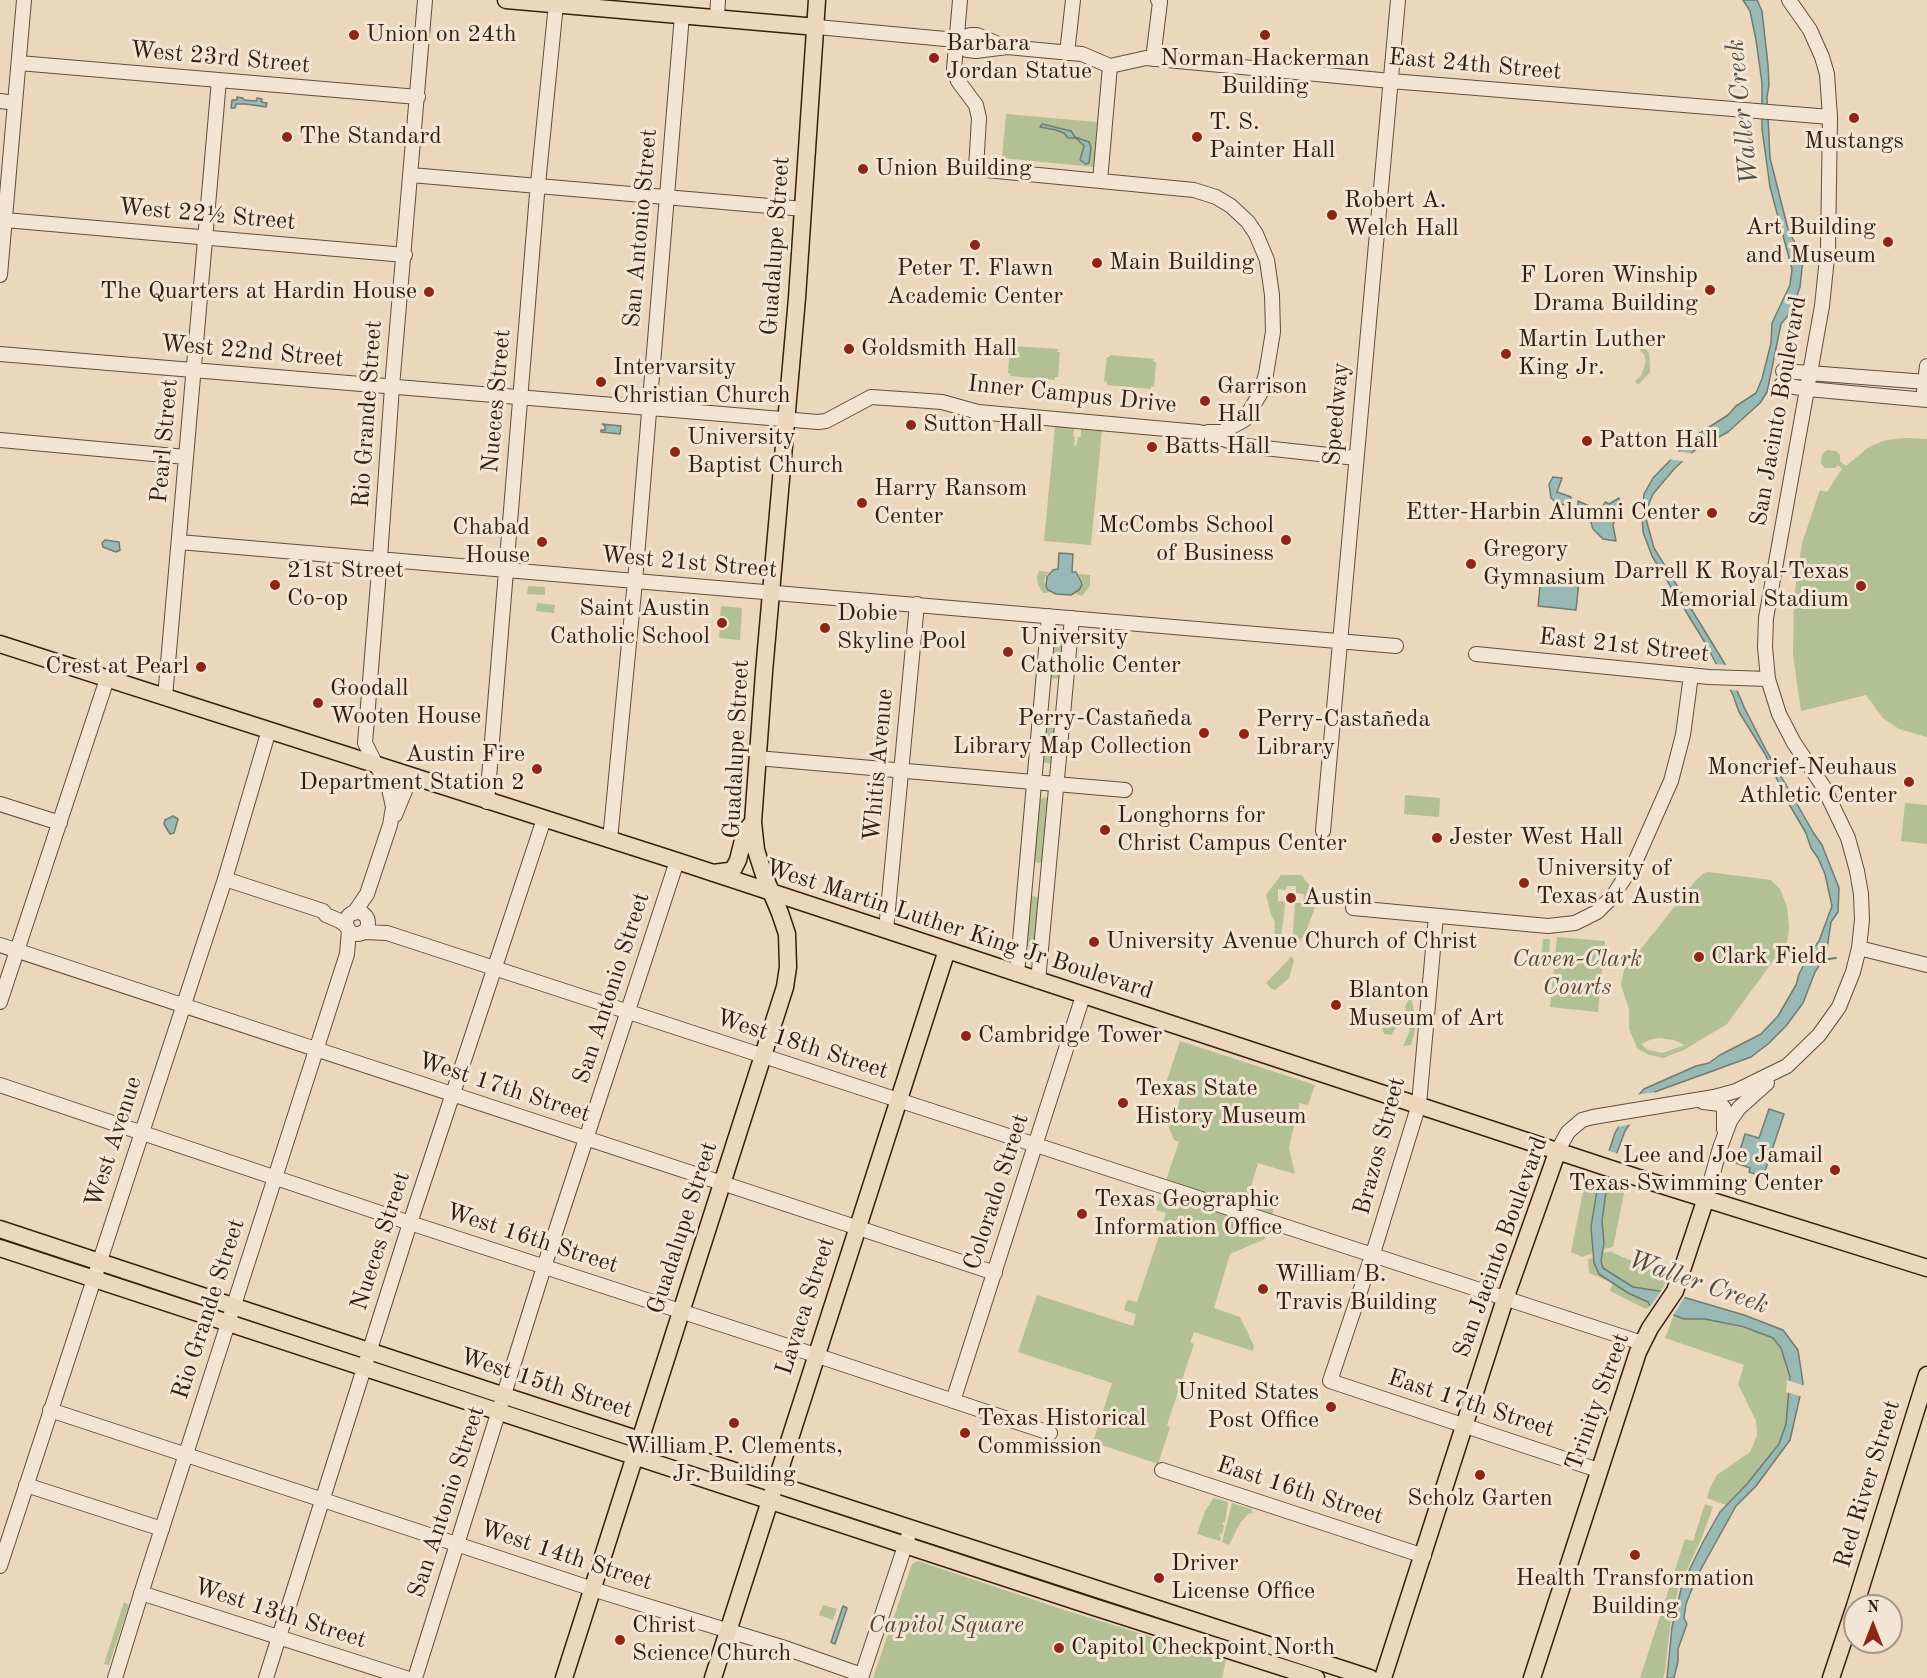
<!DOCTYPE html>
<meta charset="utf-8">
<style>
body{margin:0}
#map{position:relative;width:1927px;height:1678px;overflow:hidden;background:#ebd7bc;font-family:"Old Standard TT",serif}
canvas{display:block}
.north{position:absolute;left:1843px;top:1594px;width:60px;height:60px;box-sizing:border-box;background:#f2e5d3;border:2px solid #a69685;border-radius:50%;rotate:0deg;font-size:16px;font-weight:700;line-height:24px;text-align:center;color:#332010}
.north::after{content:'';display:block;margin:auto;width:21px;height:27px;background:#8f2418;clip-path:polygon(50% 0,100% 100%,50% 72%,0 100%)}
</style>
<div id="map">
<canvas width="1927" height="1678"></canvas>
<div class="north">N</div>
</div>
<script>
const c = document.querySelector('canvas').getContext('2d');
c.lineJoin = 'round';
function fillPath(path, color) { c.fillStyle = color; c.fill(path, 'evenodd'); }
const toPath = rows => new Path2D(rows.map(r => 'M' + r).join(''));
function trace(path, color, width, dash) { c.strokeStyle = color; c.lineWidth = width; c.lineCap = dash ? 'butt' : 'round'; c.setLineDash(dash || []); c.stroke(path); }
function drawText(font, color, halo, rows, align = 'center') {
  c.font = font + ' "Old Standard TT",serif'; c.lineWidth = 6; c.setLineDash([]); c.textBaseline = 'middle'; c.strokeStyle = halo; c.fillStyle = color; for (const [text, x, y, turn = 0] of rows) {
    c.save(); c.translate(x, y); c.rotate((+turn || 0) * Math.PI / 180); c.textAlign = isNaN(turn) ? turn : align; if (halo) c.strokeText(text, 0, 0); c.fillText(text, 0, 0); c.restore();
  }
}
fillPath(toPath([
 [1006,114,1097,122,1094,167,1002,158],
 [1641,344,1649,353,1650,366,1650,372,1638,385,1635,381,1641,376,1646,361,1644,355,1638,347],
 [1013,346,1058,349,1057,352,1060,352,1058,377,1055,377,1055,380,1010,376,1010,373,1008,373,1010,348,1013,348],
 [1110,355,1154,359,1153,361,1156,362,1154,387,1151,386,1151,389,1107,385,1107,382,1104,381,1107,357,1110,357],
 [1055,426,1074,428,1073,436,1075,437,1074,445,1076,446,1078,437,1081,437,1081,428,1102,430,1091,545,1044,541],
 [1906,438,1927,439,1927,737,1899,729,1883,718,1866,695,1801,711,1793,655,1794,598,1802,543,1820,490,1827,492,1842,469,1838,465,1835,468,1825,468,1821,463,1822,454,1827,450,1836,451,1840,455,1840,461,1846,466,1869,447,1886,440],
 [1039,571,1050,572,1046,575,1044,582,1049,591,1047,593,1043,593,1038,585,1037,577],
 [1078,574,1090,575,1090,586,1082,596,1076,594,1083,586,1082,579],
 [528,586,545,587,545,595,527,594],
 [537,603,555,605,554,613,536,611],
 [721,606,742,608,740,640,719,638],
 [1052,635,1065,636,1062,679,1048,678],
 [1045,720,1058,721,1054,764,1041,762],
 [1405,795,1440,798,1439,817,1404,814],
 [1045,797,1049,799,1043,862,1038,863,1033,860,1039,800],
 [1905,803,1927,805,1927,844,1901,841],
 [1708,872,1771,880,1780,889,1787,907,1789,927,1787,942,1727,1024,1684,1050,1663,1058,1647,1054,1637,1048,1629,1029,1629,1009,1621,985,1624,970,1696,880,1704,873],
 [1659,1038,1674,1040,1685,1045,1662,1053,1648,1050,1641,1044,1652,1039],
 [1281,875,1301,875,1314,891,1316,905,1305,934,1296,946,1292,946,1295,903,1303,903,1304,894,1296,893,1296,886,1287,886,1286,890,1278,889,1278,901,1285,902,1284,914,1280,944,1274,943,1275,922,1271,915,1266,895],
 [1033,896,1040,898,1038,947,1024,946,1030,898],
 [1557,937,1605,941,1598,1012,1550,1007],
 [1543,939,1550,939,1549,958,1546,960,1541,960],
 [1292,956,1294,961,1289,978,1275,990,1272,989,1266,983],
 [1411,997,1416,1020,1414,1035,1411,1045,1403,1046,1410,1030,1405,1006],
 [1389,1019,1394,1020,1398,1025,1391,1035,1384,1034,1382,1027],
 [1180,1041,1315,1085,1308,1105,1299,1103,1299,1115,1293,1129,1289,1148,1295,1174,1258,1163,1248,1196,1275,1205,1265,1239,1230,1254,1214,1308,1240,1317,1254,1346,1253,1351,1194,1332,1190,1342,1194,1344,1167,1425,1170,1427,1158,1464,1093,1442,1112,1383,1018,1352,1037,1295,1133,1326,1136,1314,1124,1310,1127,1300,1137,1302,1157,1242,1166,1213,1156,1210,1179,1142,1174,1140,1167,1123,1167,1119,1177,1111,1180,1099,1175,1088,1166,1083],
 [1586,1177,1599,1181,1591,1227,1593,1253,1582,1257,1571,1252],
 [1607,1183,1625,1189,1613,1247,1604,1249,1602,1221],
 [1613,1251,1613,1253,1668,1276,1661,1292,1633,1287,1603,1268,1601,1261,1603,1253],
 [1593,1258,1599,1274,1628,1293,1648,1302,1650,1306,1646,1309,1610,1291,1613,1283,1589,1273,1588,1259],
 [1674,1315,1684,1319,1705,1319,1759,1332,1773,1338,1781,1348,1787,1363,1790,1377,1788,1404,1786,1424,1779,1444,1747,1484,1726,1505,1707,1498,1710,1488,1717,1475,1750,1452,1757,1436,1756,1421,1738,1384,1744,1365,1665,1338],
 [1214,1498,1228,1502,1225,1522,1223,1522,1222,1524,1224,1526,1222,1534,1220,1533,1219,1536,1221,1537,1220,1541,1197,1534,1205,1511],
 [1232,1503,1251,1509,1253,1513,1248,1514,1240,1523,1229,1545,1222,1542],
 [1705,1504,1713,1507,1702,1537,1678,1589,1670,1627,1665,1671,1663,1678,1640,1678,1685,1539,1693,1541],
 [918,1561,1061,1609,1226,1660,1222,1678,873,1678,912,1564],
 [124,1602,129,1605,109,1665,104,1664],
 [823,1605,837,1609,833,1620,819,1615]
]), '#b3bf94');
const water = toPath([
 [1743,0,1757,0,1762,11,1768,65,1769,85,1767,97,1770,158,1788,229,1803,259,1800,287,1791,312,1781,324,1767,392,1760,403,1728,432,1695,450,1675,468,1653,494,1648,506,1646,519,1654,548,1728,669,1744,707,1766,750,1813,832,1822,845,1839,888,1838,912,1831,922,1826,955,1815,972,1803,1003,1786,1026,1768,1044,1751,1057,1649,1094,1625,1131,1608,1177,1602,1221,1604,1243,1601,1261,1603,1268,1633,1287,1666,1292,1744,1315,1783,1330,1798,1350,1803,1383,1790,1440,1756,1486,1736,1506,1696,1578,1686,1604,1684,1618,1687,1624,1678,1649,1678,1661,1674,1678,1667,1678,1672,1627,1682,1585,1703,1542,1720,1512,1747,1484,1779,1444,1786,1424,1790,1377,1781,1348,1773,1338,1744,1327,1705,1319,1684,1319,1650,1306,1648,1302,1628,1293,1599,1274,1594,1263,1591,1227,1598,1184,1615,1133,1634,1100,1644,1089,1696,1066,1709,1063,1720,1055,1761,1034,1778,1016,1796,985,1799,974,1809,955,1819,941,1832,906,1825,874,1818,858,1811,848,1806,833,1789,804,1765,754,1739,712,1733,695,1704,641,1652,556,1643,532,1642,516,1644,494,1653,478,1692,438,1728,415,1736,406,1756,393,1762,379,1771,343,1772,323,1790,285,1792,269,1770,187,1762,129,1762,83,1756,40,1750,11,1743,0],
 [237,97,243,98,244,100,256,101,257,98,262,99,261,102,267,103,266,107,246,104,236,104,235,108,231,108,232,100,237,100,237,97],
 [1042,124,1071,131,1075,137,1089,142,1091,147,1089,163,1086,164,1080,160,1084,146,1076,138,1068,138,1064,133,1056,130,1040,127,1042,124],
 [602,424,621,426,620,434,601,432,601,430,605,430,605,426,602,424],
 [1553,477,1562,478,1557,492,1571,497,1570,505,1558,504,1551,498,1549,484,1553,477],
 [1619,498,1620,506,1613,525,1616,541,1603,539,1593,529,1588,513,1578,505,1578,501,1601,511,1605,502,1609,504,1619,498],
 [105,540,119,542,120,550,116,552,103,547,102,543,105,540],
 [1059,553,1073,554,1072,572,1076,572,1081,581,1082,585,1079,590,1071,595,1056,594,1048,590,1046,586,1047,577,1053,570,1058,569,1059,553],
 [1541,577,1579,581,1576,610,1538,606,1541,577],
 [173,816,178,819,174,833,170,834,164,824,165,820,173,816],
 [1769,1109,1784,1114,1763,1177,1749,1172,1750,1168,1736,1163,1745,1134,1759,1138,1769,1109],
 [843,1606,847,1608,835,1644,831,1642,843,1606]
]);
fillPath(water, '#98b9b4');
trace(water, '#707c72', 1.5);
fillPath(toPath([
 [1675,451,1696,454,1688,462,1666,459],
 [1713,664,1729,665,1740,691,1726,689],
 [1655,1092,1654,1095,1640,1105,1632,1124,1617,1127,1620,1119,1635,1095],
 [1607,1150,1618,1154,1610,1183,1597,1179,1602,1160],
 [1662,1289,1686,1295,1672,1317,1648,1308,1653,1303],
 [1787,1380,1805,1386,1803,1397,1786,1392]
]), '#ebd7bc');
trace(toPath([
 [1821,960,1836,958]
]), '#707c72', 2);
const minor = toPath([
 [960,0,954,69,958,81,976,105,979,118,976,169,1194,190,1216,197,1231,206,1248,222,1256,234,1267,260,1272,295,1273,332,1266,374,1260,394,1244,420,1222,432,1208,432],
 [717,18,718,0],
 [817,27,956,40,970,35,977,35,1005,47],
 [956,40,967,50,976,51,1007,47,1082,54,1110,66,1146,58,1391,81,1830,117],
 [1067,53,1073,0],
 [1153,59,1160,2,1158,0],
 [19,63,418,97],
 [0,101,15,103],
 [411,175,804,209],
 [1100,181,1110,66],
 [5,220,405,255],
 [0,275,24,0],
 [0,354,818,422,826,421,871,397,915,400,942,402,978,412,1199,432,1246,446,1356,458],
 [1783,371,1927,382],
 [1781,385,1808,389,1927,400],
 [1924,391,1927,366],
 [0,440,186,457],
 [179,542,1396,646],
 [1476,654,1709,677,1768,679],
 [165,697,219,80],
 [757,758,1125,790],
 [487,802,537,194,556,4],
 [0,804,60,823],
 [395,815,411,776],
 [1323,831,1398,0],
 [610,840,635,581,682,15],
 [225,879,323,911,326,915,340,921,347,926],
 [1353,908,1548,926,1575,923,1597,912,1613,896,1636,860,1671,781,1683,735,1691,675],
 '346 923a11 11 0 1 1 22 0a11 11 0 1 1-22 0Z',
 [354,913,367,894,390,825,393,807,388,784,376,765,365,743,380,558,392,387,425,0],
 [1436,916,1419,1104,1375,1247,1330,1381,1598,1470],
 [886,930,917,604],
 [363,932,387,933,1642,1343],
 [0,945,995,1273],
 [1859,948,1927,965],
 [1017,974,1049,616],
 [1038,981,1072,618],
 [0,1002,107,679],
 [0,1085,410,1223,803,1351,1050,1433],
 [1703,1102,1720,1104,1724,1108,1724,1129],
 [1558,1150,1568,1132,1582,1120,1593,1117,1714,1097,1736,1091,1787,1066,1819,1035,1839,1007,1853,972,1859,948,1862,920,1861,894,1857,871,1848,838,1823,786,1794,743,1779,714,1768,679,1765,647,1766,618,1822,306,1828,248,1830,117,1827,74,1822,57,1810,30,1789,0],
 [1706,1198,1720,1148,1730,1121,1739,1108,1767,1083],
 [953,1401,1083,996],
 [50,1410,605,1593,788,1649,862,1675,908,1537],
 [1162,1470,1424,1556],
 [26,1485,162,1529],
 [0,1566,225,879,269,730],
 [141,1593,406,1678],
 [115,1678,146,1578,347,954,349,930],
 [266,1678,410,1223,544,819],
 [415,1678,544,1267,677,861]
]);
const major = toPath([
 [506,0,817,27],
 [0,644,677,861,1642,1179,1927,1268],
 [713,873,729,871,734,868,738,860,745,832,753,822],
 [0,1229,505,1396,1370,1678],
 [0,1248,1094,1607,1316,1678],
 [1855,1606,1927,1375],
 [564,1678,743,1118,785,987,788,967,787,934,780,913,764,875,756,850,753,822,764,672,797,298,817,0],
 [713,1678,947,950],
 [1383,1678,1505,1299,1558,1150],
 [1532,1678,1638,1352,1650,1328,1675,1291,1706,1198],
 [1831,1678,1855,1606]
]);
trace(minor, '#614e3b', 16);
trace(major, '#332010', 19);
trace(minor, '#f2e5d3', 14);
trace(major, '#ebd7bc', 16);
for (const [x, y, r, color] of [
 [354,35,6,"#8f2418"],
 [1265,35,6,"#8f2418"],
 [934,58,6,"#8f2418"],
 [1854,118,6,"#8f2418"],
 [287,137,6,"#8f2418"],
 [1197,137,6,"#8f2418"],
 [863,169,6,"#8f2418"],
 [1332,215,6,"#8f2418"],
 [1888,242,6,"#8f2418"],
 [975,245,6,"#8f2418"],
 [1097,263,6,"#8f2418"],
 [1710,290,6,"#8f2418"],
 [429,292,6,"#8f2418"],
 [849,349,6,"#8f2418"],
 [1506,354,6,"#8f2418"],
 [601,382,6,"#8f2418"],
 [1205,401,6,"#8f2418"],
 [911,425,6,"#8f2418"],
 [1587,441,6,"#8f2418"],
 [1152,447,6,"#8f2418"],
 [675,452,6,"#8f2418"],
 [862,503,6,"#8f2418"],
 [1712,513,6,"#8f2418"],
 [1286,540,6,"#8f2418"],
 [542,542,6,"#8f2418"],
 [1471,564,6,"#8f2418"],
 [275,585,6,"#8f2418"],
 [1861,586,6,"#8f2418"],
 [722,623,6,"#8f2418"],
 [825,628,6,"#8f2418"],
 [1008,652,6,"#8f2418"],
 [201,667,6,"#8f2418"],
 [318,703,6,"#8f2418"],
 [1204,733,6,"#8f2418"],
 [1244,734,6,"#8f2418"],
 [537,769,6,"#8f2418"],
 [1909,782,6,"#8f2418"],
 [1105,830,6,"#8f2418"],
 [1437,838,6,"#8f2418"],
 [1524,883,6,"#8f2418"],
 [1291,898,6,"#8f2418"],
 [1094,942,6,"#8f2418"],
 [1699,957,6,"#8f2418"],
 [1336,1005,6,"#8f2418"],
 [966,1036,6,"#8f2418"],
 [1123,1103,6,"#8f2418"],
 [1835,1170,6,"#8f2418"],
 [1082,1214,6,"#8f2418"],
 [1263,1289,6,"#8f2418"],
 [1331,1407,6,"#8f2418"],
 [734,1423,6,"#8f2418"],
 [965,1433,6,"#8f2418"],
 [1480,1475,6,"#8f2418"],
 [1635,1555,6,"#8f2418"],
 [1159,1578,6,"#8f2418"],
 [620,1640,6,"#8f2418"],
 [1059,1648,6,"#8f2418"]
]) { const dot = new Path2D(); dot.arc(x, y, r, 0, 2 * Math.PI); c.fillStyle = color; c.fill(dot); trace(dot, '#f2e5d3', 2); }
drawText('24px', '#332010', '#f2e5d3', [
 ["Union on 24th",366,35],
 ["Barbara",946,44],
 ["Jordan Statue",946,72],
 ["Norman Hackerman",1265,59,"center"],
 ["Building",1265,87,"center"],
 ["T. S.",1209,123],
 ["Painter Hall",1209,151],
 ["The Standard",299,137],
 ["Mustangs",1854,142,"center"],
 ["Union Building",875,169],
 ["Robert A.",1344,201],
 ["Welch Hall",1344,229],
 ["Art Building",1876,228,"right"],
 ["and Museum",1876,256,"right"],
 ["Main Building",1109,263],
 ["Peter T. Flawn",975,269,"center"],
 ["Academic Center",975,297,"center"],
 ["F Loren Winship",1698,276,"right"],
 ["Drama Building",1698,304,"right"],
 ["The Quarters at Hardin House",417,292,"right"],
 ["Martin Luther",1518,340],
 ["King Jr.",1518,368],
 ["Goldsmith Hall",861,349],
 ["Intervarsity",613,368],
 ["Christian Church",613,396],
 ["Garrison",1217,387],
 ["Hall",1217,415],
 ["Sutton Hall",923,425],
 ["University",687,438],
 ["Baptist Church",687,466],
 ["Patton Hall",1599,441],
 ["Batts Hall",1164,447],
 ["Harry Ransom",874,489],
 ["Center",874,517],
 ["Etter-Harbin Alumni Center",1700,513,"right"],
 ["McCombs School",1274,526,"right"],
 ["of Business",1274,554,"right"],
 ["Chabad",530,528,"right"],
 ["House",530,556,"right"],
 ["Gregory",1483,550],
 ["Gymnasium",1483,578],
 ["21st Street",287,571],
 ["Co-op",287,599],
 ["Darrell K Royal-Texas",1849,572,"right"],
 ["Memorial Stadium",1849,600,"right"],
 ["Saint Austin",710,609,"right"],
 ["Catholic School",710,637,"right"],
 ["Dobie",837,614],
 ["Skyline Pool",837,642],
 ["University",1020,638],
 ["Catholic Center",1020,666],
 ["Crest at Pearl",189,667,"right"],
 ["Goodall",330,689],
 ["Wooten House",330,717],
 ["Perry-Castañeda",1192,719,"right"],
 ["Library Map Collection",1192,747,"right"],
 ["Perry-Castañeda",1256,720],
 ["Library",1256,748],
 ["Austin Fire",525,755,"right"],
 ["Department Station 2",525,783,"right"],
 ["Moncrief-Neuhaus",1897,768,"right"],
 ["Athletic Center",1897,796,"right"],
 ["Longhorns for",1117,816],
 ["Christ Campus Center",1117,844],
 ["Jester West Hall",1449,838],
 ["University of",1536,869],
 ["Texas at Austin",1536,897],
 ["Austin",1303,898],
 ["University Avenue Church of Christ",1106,942],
 ["Clark Field",1711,957],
 ["Blanton",1348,991],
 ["Museum of Art",1348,1019],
 ["Cambridge Tower",978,1036],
 ["Texas State",1135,1089],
 ["History Museum",1135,1117],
 ["Lee and Joe Jamail",1823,1156,"right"],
 ["Texas Swimming Center",1823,1184,"right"],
 ["Texas Geographic",1094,1200],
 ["Information Office",1094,1228],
 ["William B.",1275,1275],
 ["Travis Building",1275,1303],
 ["United States",1319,1393,"right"],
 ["Post Office",1319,1421,"right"],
 ["Texas Historical",977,1419],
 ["Commission",977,1447],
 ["William P. Clements,",734,1447,"center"],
 ["Jr. Building",734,1475,"center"],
 ["Scholz Garten",1480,1499,"center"],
 ["Driver",1171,1564],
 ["License Office",1171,1592],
 ["Health Transformation",1635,1579,"center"],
 ["Building",1635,1607,"center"],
 ["Christ",632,1626],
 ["Science Church",632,1654],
 ["Capitol Checkpoint North",1071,1648]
], 'left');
drawText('24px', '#332010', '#f2e5d3', [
 ["West 23rd Street",220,58,5],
 ["East 24th Street",1475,65,5],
 ["West 22½ Street",207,215,5],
 ["San Antonio Street",641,228,-85],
 ["Guadalupe Street",776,246,-86],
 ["West 22nd Street",252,352,5],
 ["Inner Campus Drive",1072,395,6],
 ["Nueces Street",497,401,-85],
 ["San Jacinto Boulevard",1779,411,-80],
 ["Rio Grande Street",368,414,-86],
 ["Speedway",1337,414,-85],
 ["Pearl Street",165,441,-85],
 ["West 21st Street",689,563,5],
 ["East 21st Street",1624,646,6],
 ["Guadalupe Street",737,749,-87],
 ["Whitis Avenue",879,765,-85],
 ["West Martin Luther King Jr Boulevard",959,930,18],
 ["San Antonio Street",612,988,-72],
 ["West 18th Street",802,1045,18],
 ["West 17th Street",504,1088,18],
 ["West Avenue",114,1142,-72],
 ["Brazos Street",1380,1146,-75],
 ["Colorado Street",997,1192,-72],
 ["Guadalupe Street",683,1228,-72],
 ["West 16th Street",532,1239,18],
 ["Nueces Street",381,1241,-72],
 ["San Jacinto Boulevard",1501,1247,-70],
 ["Lavaca Street",806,1306,-72],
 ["Rio Grande Street",209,1309,-72],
 ["West 15th Street",546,1384,18],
 ["Trinity Street",1598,1402,-70],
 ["East 17th Street",1471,1404,18],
 ["Red River Street",1868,1484,-73],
 ["East 16th Street",1300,1491,18],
 ["San Antonio Street",447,1502,-72],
 ["West 14th Street",566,1556,18],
 ["West 13th Street",280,1614,18]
]);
drawText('italic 24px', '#534831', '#f2e5d3', [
 ["Caven-Clark",1577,960],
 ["Courts",1577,988],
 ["Capitol Square",946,1626]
]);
drawText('italic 26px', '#514e41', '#f2e5d3', [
 ["Waller Creek",1743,112,-96],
 ["Waller Creek",1698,1283,19]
]);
</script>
